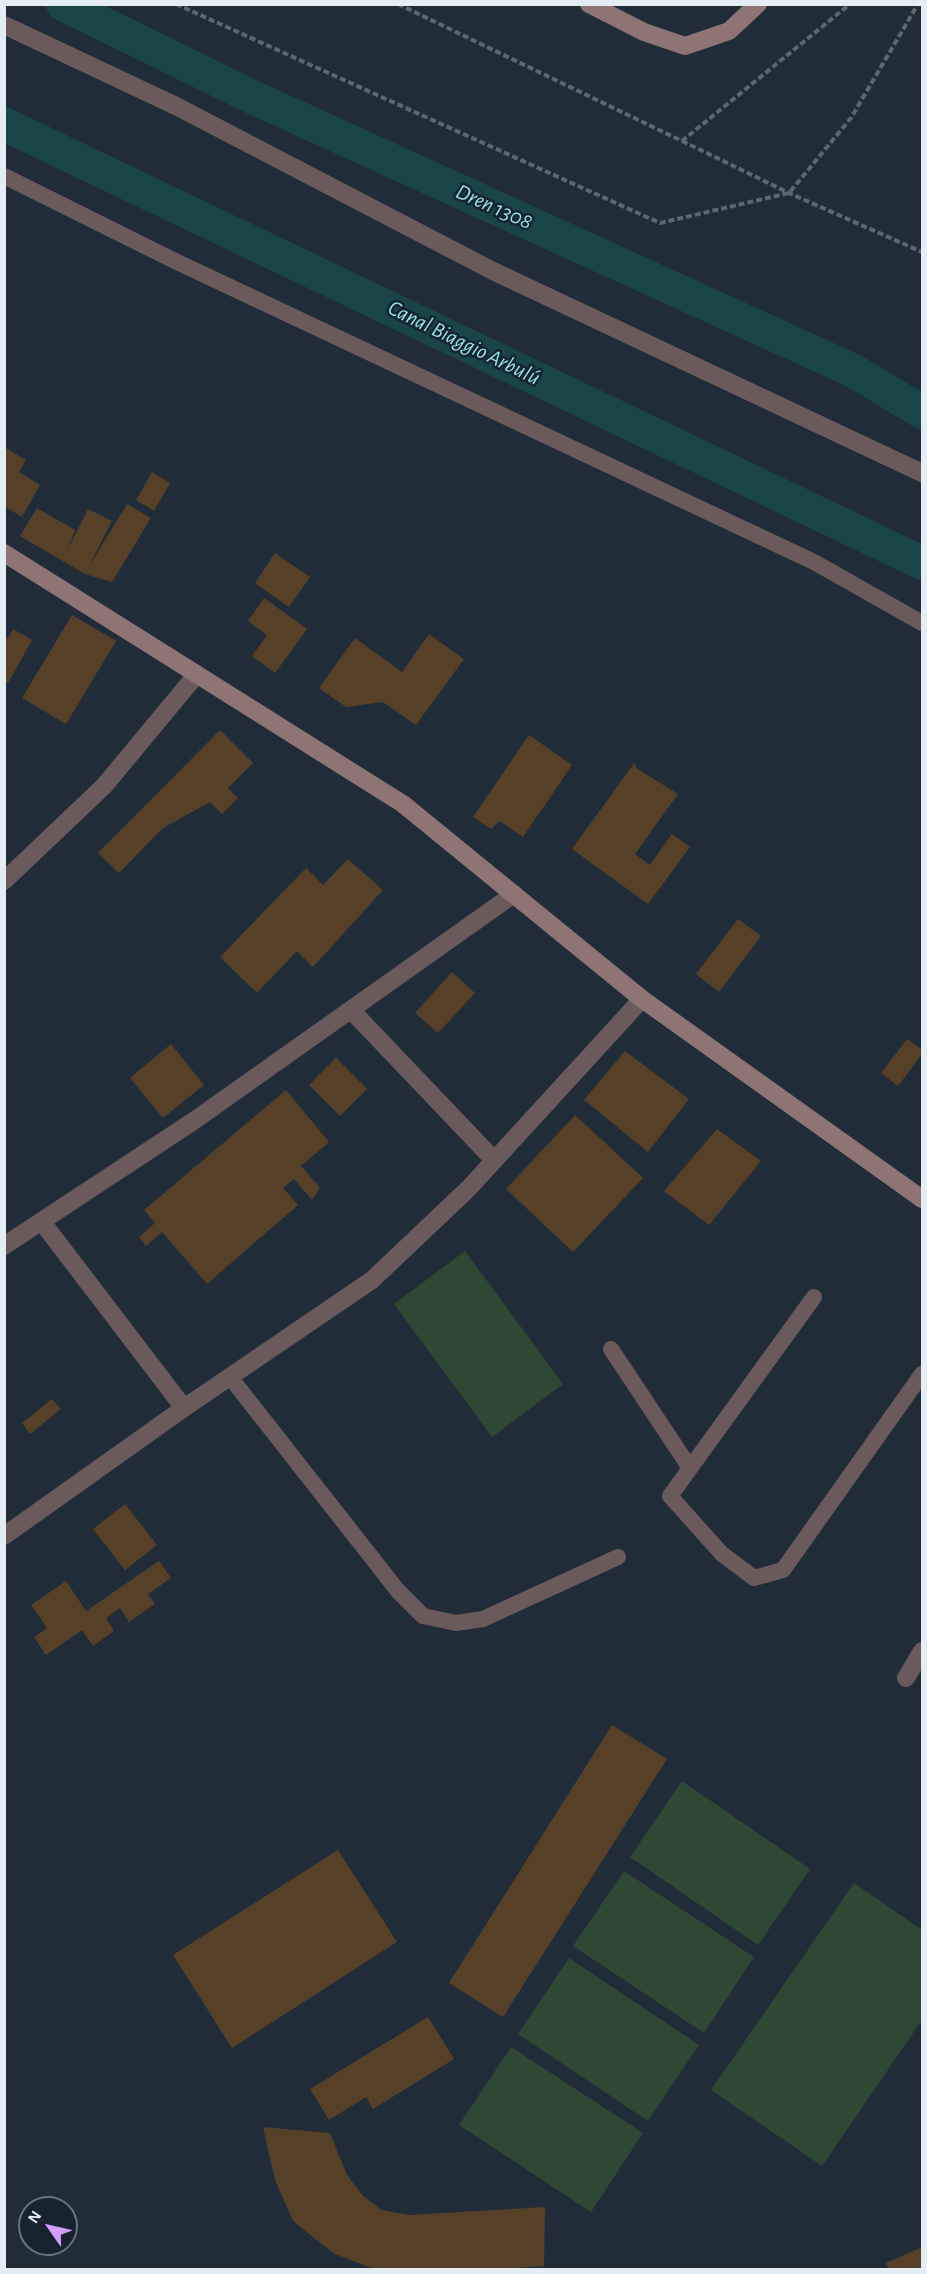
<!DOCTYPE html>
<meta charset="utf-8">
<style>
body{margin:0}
#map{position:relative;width:927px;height:2274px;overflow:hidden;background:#202d39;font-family:"Alegreya Sans",sans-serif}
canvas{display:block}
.frame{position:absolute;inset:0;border:6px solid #e4ecf4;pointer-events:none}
.north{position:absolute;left:18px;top:2196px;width:60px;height:60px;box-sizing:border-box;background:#17232e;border:2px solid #69737d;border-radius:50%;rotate:304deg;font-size:16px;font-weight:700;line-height:24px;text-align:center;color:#e4ecf4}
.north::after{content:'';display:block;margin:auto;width:21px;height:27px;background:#d49cfc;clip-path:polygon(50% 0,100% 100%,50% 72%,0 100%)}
</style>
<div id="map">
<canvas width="927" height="2274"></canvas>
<div class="frame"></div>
<div class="north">N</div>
</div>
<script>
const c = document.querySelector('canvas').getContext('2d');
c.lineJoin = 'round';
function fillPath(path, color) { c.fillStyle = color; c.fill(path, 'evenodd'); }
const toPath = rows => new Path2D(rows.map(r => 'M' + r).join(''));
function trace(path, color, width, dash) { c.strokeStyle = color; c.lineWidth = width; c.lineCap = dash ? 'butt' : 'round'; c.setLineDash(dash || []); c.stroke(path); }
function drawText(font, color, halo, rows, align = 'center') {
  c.font = font + ' "Alegreya Sans",sans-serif'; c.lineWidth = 5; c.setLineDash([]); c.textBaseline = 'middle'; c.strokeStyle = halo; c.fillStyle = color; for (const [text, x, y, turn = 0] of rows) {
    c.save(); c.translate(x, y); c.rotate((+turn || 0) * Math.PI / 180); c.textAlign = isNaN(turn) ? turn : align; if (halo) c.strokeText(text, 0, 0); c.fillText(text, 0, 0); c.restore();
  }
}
fillPath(toPath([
 [465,1251,563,1384,492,1437,394,1304],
 [682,1781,810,1869,758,1945,630,1857],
 [624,1871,754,1957,704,2033,573,1946],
 [854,1883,922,1930,922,2020,822,2166,711,2090],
 [569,1958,699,2045,648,2121,518,2034],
 [511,2047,643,2133,591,2212,459,2125]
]), '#2e4833');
trace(toPath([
 [63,4,248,95,854,371,922,412],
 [4,124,922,563]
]), '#194549', 34);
fillPath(toPath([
 [4,447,26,460,19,472,40,485,22,517,4,506],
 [152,472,170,483,154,511,136,500],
 [127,504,151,518,112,582,85,574,20,536,37,508,75,530,67,551,88,509,112,521,88,568],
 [275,553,310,577,289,607,255,583],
 [264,598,307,629,275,673,252,656,267,635,248,621],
 [72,615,116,641,66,724,22,698],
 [13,629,32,640,8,683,4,681,4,644],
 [429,634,464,659,416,725,383,702,346,707,319,688,355,638,402,672],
 [220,730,253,763,228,788,238,798,222,814,210,802,163,828,119,873,98,853],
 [529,735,572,765,523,837,500,821,491,829,473,817],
 [635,762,636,768,678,794,635,854,650,865,672,834,690,847,648,904,572,849],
 [348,859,383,890,313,967,297,951,257,993,220,957,306,868,323,885],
 [738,919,761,936,719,992,696,974],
 [452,972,475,993,438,1033,415,1013],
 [907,1039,922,1050,922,1054,898,1086,881,1073],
 [171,1044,204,1085,163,1118,130,1078],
 [625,1051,689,1099,648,1152,584,1100],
 [336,1058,367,1089,340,1116,309,1085],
 [286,1090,329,1142,301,1166,320,1188,312,1200,294,1179,283,1188,298,1205,207,1284,162,1232,146,1246,139,1237,155,1223,144,1210],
 [575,1115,643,1178,573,1252,506,1189],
 [717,1129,761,1161,709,1225,664,1191],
 [52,1399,61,1409,30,1434,22,1423],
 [125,1504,157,1545,125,1570,93,1529],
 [159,1561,171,1578,148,1594,155,1604,129,1622,120,1608,106,1618,114,1631,93,1646,82,1630,46,1655,34,1637,47,1628,31,1605,66,1581,86,1611],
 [612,1725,667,1759,503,2017,449,1983],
 [338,1850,397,1942,232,2048,173,1955],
 [428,2017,454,2059,373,2109,366,2097,329,2120,310,2089],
 [263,2127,330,2133,347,2175,363,2196,382,2210,410,2215,545,2207,544,2266,482,2270,386,2270,368,2267,333,2253,293,2221,275,2180],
 [922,2247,922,2270,889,2270,886,2263]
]), '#564128');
trace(toPath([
 [176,4,660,223,789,193,851,118,918,4],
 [398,4,682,141,850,4],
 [682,141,789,193,922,252]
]), '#5c6772', 4, [6, 3]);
trace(toPath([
 [4,176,175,261,814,562,922,623],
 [814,1297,670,1496,722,1554,754,1578,783,1570,922,1374],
 [611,1349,690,1468],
 [230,1377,398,1591,423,1616,456,1623,483,1619,618,1557]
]), '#6b5a5b', 16);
trace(toPath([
 [4,25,176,106,493,271,922,473],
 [4,881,104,786,197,674],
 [351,1010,494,1160],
 [42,1222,184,1408],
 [4,1246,195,1120,514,894],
 [4,1536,184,1408,372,1280,469,1188,642,999],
 [906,1678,922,1651]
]), '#6b5a5b', 18);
trace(toPath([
 [589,4,644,32,685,46,729,31,758,4],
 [4,553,403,804,642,999,922,1199]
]), '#8e7475', 18);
drawText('italic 22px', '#94e3eb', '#17232e', [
 ["Dren 1308",494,207,24],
 ["Canal Biaggio Arbulú",464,343,26]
]);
</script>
